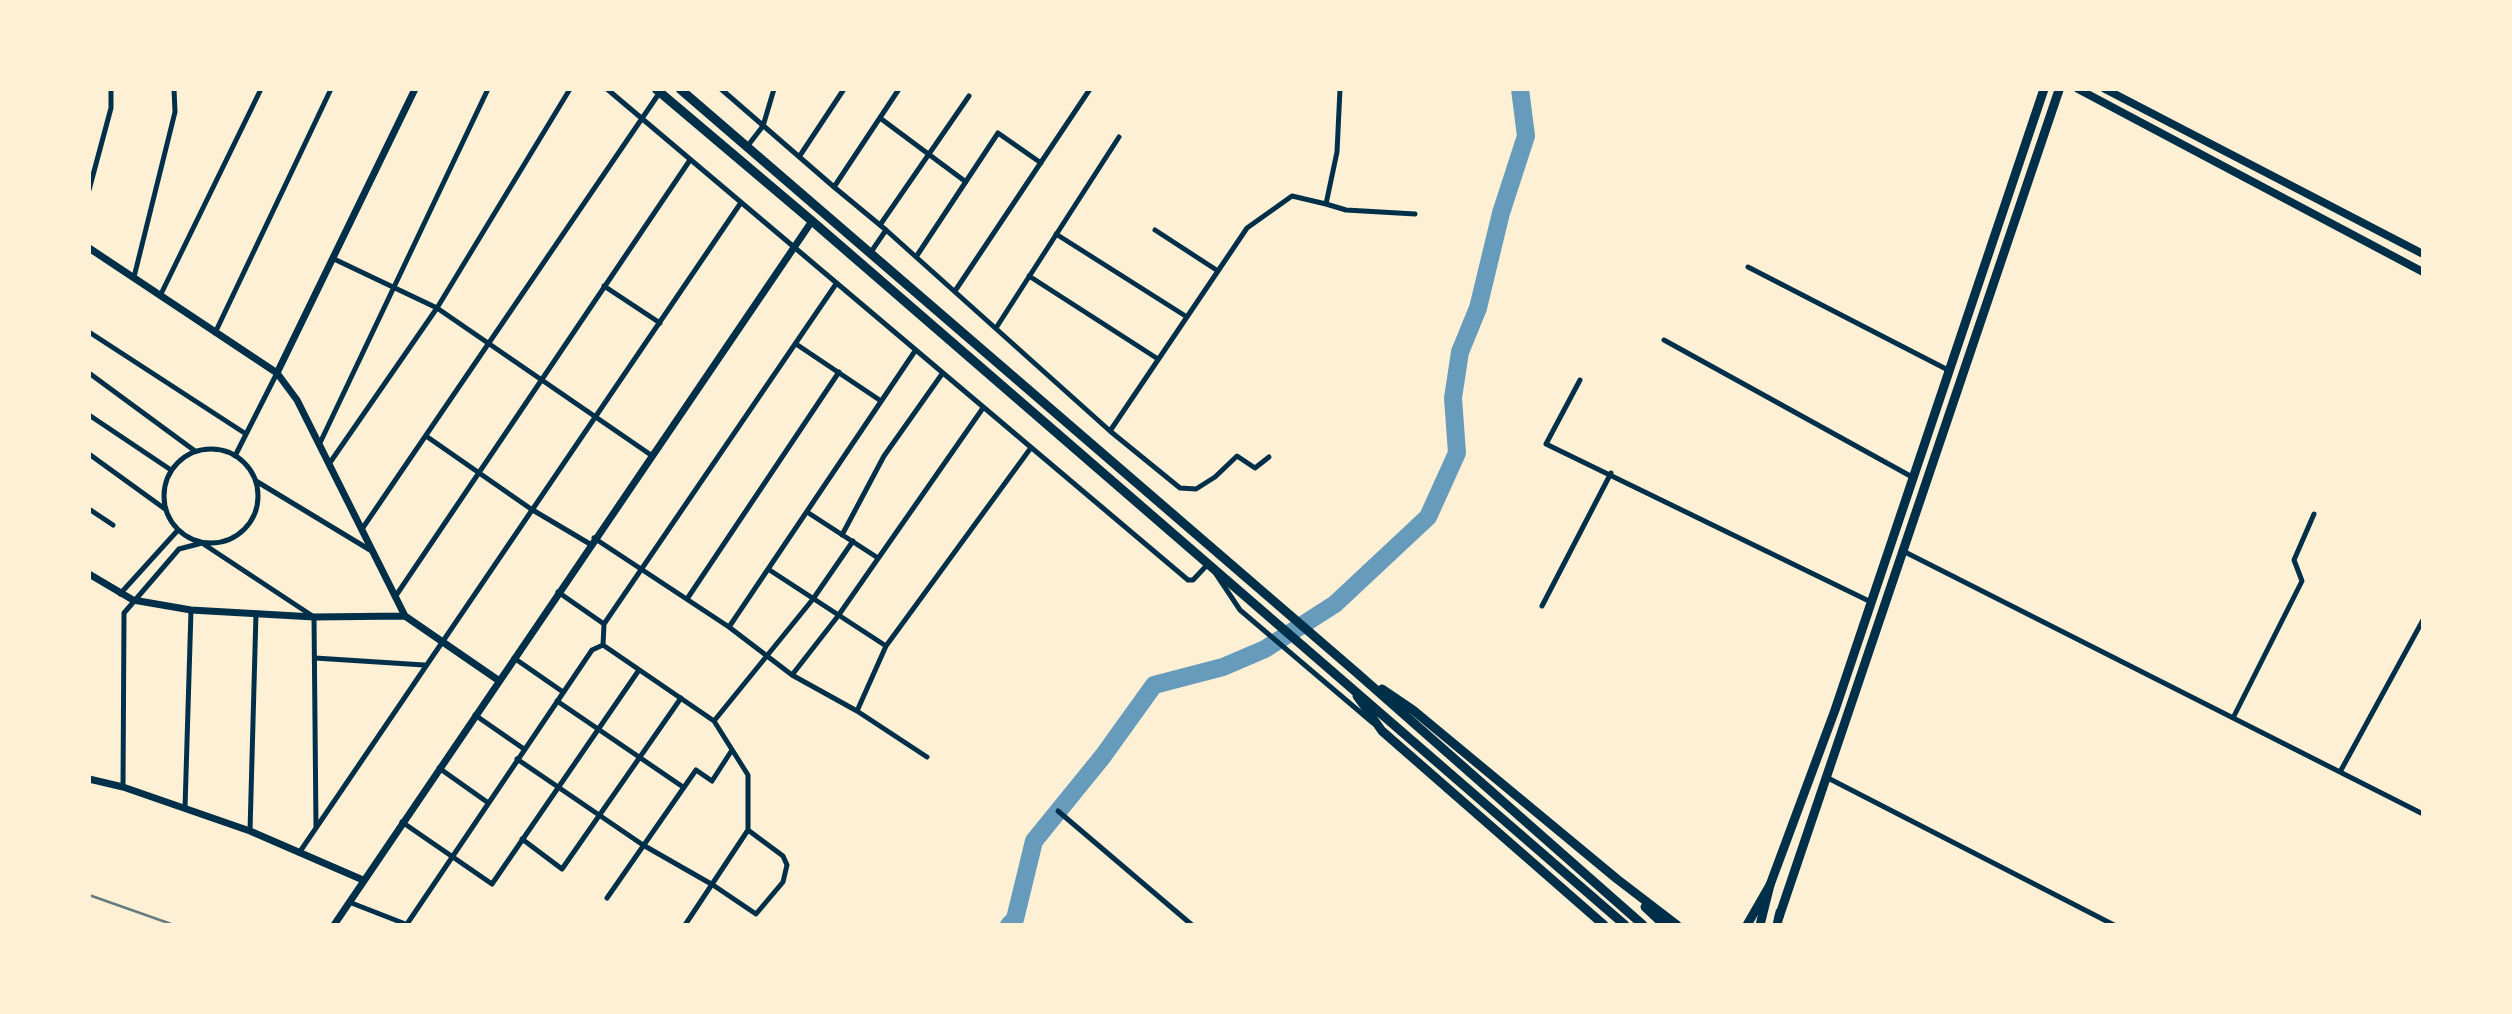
<!DOCTYPE html>
<style>
body{margin:0}
#map{position:relative;width:2512px;height:1014px;overflow:hidden;background:#fdf0d5;font-family:Barlow,sans-serif}
canvas{display:block}
.frame{position:absolute;inset:0;border:91px solid #fdf0d5;pointer-events:none}
</style>
<div id="map">
<canvas width="2512" height="1014"></canvas>
<div class="frame"></div>
</div>
<script>
const c = document.querySelector('canvas').getContext('2d');
c.lineJoin = 'round';
const toPath = rows => new Path2D(rows.map(r => 'M' + r).join(''));
function trace(path, color, width, dash) { c.strokeStyle = color; c.lineWidth = width; c.lineCap = dash ? 'butt' : 'round'; c.setLineDash(dash || []); c.stroke(path); }
trace(toPath([
 [1009,925,1015,919,1034,841,1103,756,1154,685,1223,667,1265,649,1335,604,1428,517,1457,453,1453,398,1460,352,1478,308,1501,213,1526,136,1520,89]
]), '#669bbc', 18);
trace(toPath([
 [607,89,1188,580,1193,580,1208,564],
 [721,89,834,187,899,89],
 [880,118,966,182],
 [746,148,763,126,774,89],
 [799,157,844,89],
 [834,187,886,230,871,252],
 [89,190,111,108,111,89],
 [1326,204,1346,210,1415,214],
 [880,225,969,96],
 [886,230,1110,431,1180,488,1196,489,1215,477,1237,456,1255,468,1269,457],
 [1155,230,1218,271],
 [1056,234,1187,317],
 [916,257,998,133,1041,163],
 [334,259,437,308,651,455],
 [1748,267,1950,371],
 [1029,276,1158,359],
 [134,277,175,112,174,89],
 [604,286,660,323],
 [955,291,1090,89],
 [161,294,261,89],
 [996,328,1119,137],
 [89,332,246,434],
 [215,333,331,89],
 [1664,340,1914,478],
 [796,344,881,401],
 [89,373,195,451],
 [1580,380,1546,444,1871,602],
 [89,415,171,470],
 [1110,431,1247,228,1292,196,1326,204,1337,152,1340,89],
 [426,436,531,509,590,544],
 [319,445,488,89],
 '164 496a47 47 0 1 1 94 0a47 47 0 1 1-94 0Z',
 [89,454,165,509],
 [235,456,277,373],
 [329,464,437,308,570,89],
 [256,481,370,550],
 [89,509,113,525],
 [807,512,878,558],
 [362,529,660,92],
 [842,535,884,456,942,374],
 [594,538,729,627,792,675,857,711,927,757],
 [1903,551,2423,814],
 [768,569,886,646],
 [1216,574,1240,610,1373,723],
 [558,592,604,624,603,645,714,721,748,775,748,830,685,925],
 [120,594,178,530],
 [395,597,690,160],
 [687,599,839,372],
 [1542,606,1611,473],
 [604,624,836,284],
 [729,627,915,351],
 [315,658,424,665],
 [514,658,563,692],
 [792,675,838,616,983,408],
 [557,701,683,787],
 [857,711,886,646,1030,449],
 [475,715,524,749],
 [2233,718,2302,581,2294,560,2314,514],
 [714,721,813,599,853,541],
 [517,759,643,845,713,885,756,914,783,882,787,865,783,856,748,830],
 [439,768,487,802],
 [2340,772,2423,620],
 [1826,777,2114,925],
 [123,787,124,613,179,549,202,543,314,617,316,827],
 [185,808,191,610],
 [1058,811,1192,925],
 [402,822,492,884,639,670],
 [250,831,256,613],
 [522,839,562,869,681,698],
 [299,853,740,204],
 [607,898,696,770,712,781,732,750],
 [349,902,408,925],
 [407,924,592,650,603,645]
]), '#003049', 5);
trace(toPath([
 [89,248,277,373,297,400,405,616,498,680],
 [277,373,415,89],
 [89,574,133,600,191,610,314,617,405,616],
 [89,779,123,787,250,831,363,880],
 [334,925,812,221]
]), '#003049', 7);
trace(toPath([
 [2078,89,2423,272],
 [2105,89,2423,254]
]), '#003049', 8);
trace(toPath([
 [1779,917,2059,90],
 [1760,925,1770,885,1835,710,2044,89]
]), '#003049', 9);
trace(toPath([
 [656,89,812,221,1625,925],
 [680,89,1357,673,1643,925],
 [1382,689,1413,710,1617,879,1677,925],
 [1357,696,1382,731,1604,925],
 [1645,907,1664,925],
 [1747,925,1770,885],
 [1777,925,1780,912]
]), '#003049', 9);
trace(toPath([
 [89,895,174,925]
]), '#657d81', 2.5);
</script>
